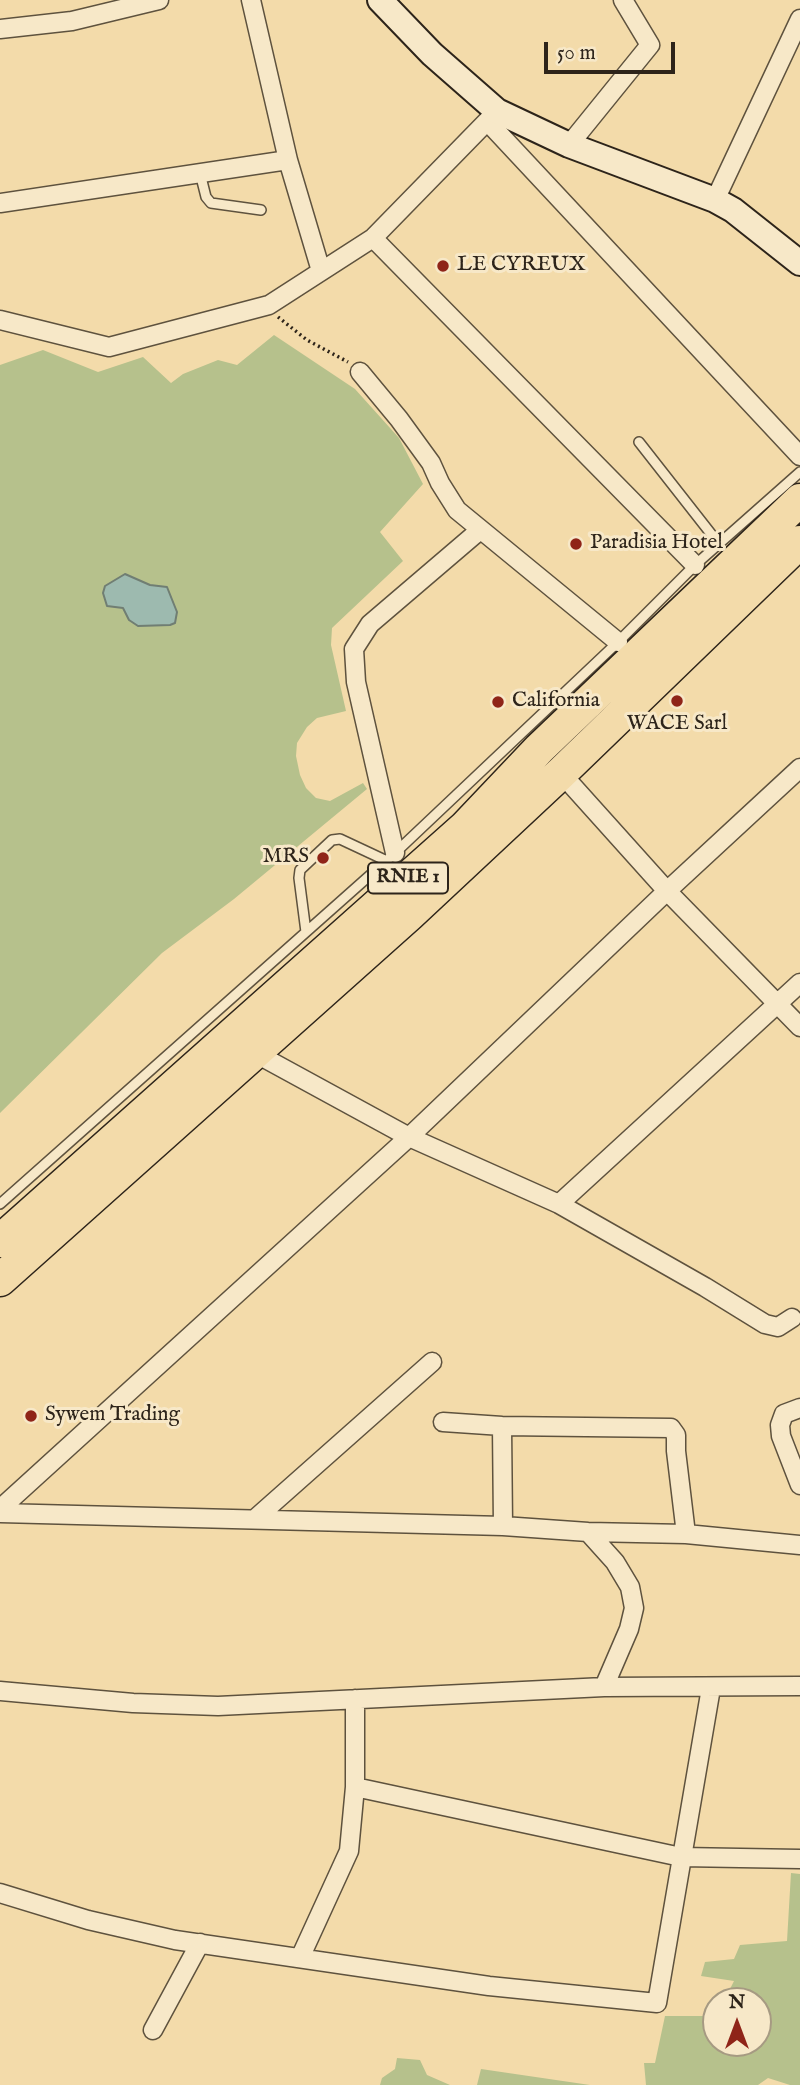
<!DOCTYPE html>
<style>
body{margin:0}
#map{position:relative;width:800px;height:2085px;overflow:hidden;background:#f3dbaa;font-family:"IM FELL English",serif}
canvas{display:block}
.north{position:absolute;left:702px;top:1987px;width:70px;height:70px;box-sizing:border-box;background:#f7e8c8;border:2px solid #a69a82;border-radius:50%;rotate:0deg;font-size:19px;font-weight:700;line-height:28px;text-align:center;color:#2d241a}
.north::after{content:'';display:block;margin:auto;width:24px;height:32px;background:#8f2418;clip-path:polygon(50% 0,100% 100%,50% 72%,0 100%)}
.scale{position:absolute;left:544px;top:42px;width:131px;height:32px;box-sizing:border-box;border:4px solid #2d241a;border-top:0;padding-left:9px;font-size:21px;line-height:24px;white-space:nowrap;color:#2d241a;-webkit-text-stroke:5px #f7e8c8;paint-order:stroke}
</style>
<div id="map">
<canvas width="800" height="2085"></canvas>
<div class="north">N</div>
<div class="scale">50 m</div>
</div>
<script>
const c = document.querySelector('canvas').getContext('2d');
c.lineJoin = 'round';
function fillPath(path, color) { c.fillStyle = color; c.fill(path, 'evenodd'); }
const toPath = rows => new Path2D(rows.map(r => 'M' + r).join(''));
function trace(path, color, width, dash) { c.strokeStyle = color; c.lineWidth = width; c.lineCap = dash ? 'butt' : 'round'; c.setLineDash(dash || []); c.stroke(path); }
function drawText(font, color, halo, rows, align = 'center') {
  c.font = font + ' "IM FELL English",serif'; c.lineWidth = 6; c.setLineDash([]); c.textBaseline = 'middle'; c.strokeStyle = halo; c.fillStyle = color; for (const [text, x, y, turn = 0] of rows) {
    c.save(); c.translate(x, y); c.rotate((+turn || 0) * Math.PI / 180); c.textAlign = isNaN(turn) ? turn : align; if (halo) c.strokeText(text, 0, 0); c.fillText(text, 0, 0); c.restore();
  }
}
fillPath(toPath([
 [274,335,355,389,399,438,423,484,380,532,403,561,332,628,331,645,346,711,317,718,307,727,297,743,296,756,300,775,306,788,316,798,330,801,363,783,367,789,234,899,162,953,0,1113,0,365,43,350,98,372,143,357,171,383,183,374,218,360,237,365],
 [125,574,150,585,167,587,177,612,175,623,129,620,123,608,113,607,105,586],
 [791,1873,800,1874,800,2085,790,2085,768,2078,758,2085,646,2085,644,2063,655,2063,665,2016,712,2016,716,2011,716,2043,758,2043,758,2001,724,2001,734,1981,701,1976,705,1962,734,1959,740,1945,787,1941],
 [397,2058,420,2060,427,2075,450,2085,380,2085,382,2078,395,2069],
 [481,2069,590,2085,477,2085]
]), '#b6c18c');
const water = toPath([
 [125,574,150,585,167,587,177,612,175,623,170,625,138,626,129,620,123,608,107,606,103,593,105,586,125,574]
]);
fillPath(water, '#9dbaaf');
trace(water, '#707e73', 2);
const lane = toPath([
 [200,173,206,197,211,203,261,210],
 [639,442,719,544],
 [306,932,299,878,300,870,332,840,340,839,387,861],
 [0,1204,395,853,618,642,695,565,800,472]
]);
const street = toPath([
 [251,0,288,160,321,271],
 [0,29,72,21,159,0],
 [488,122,800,456],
 [569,145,650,45,623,0],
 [715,200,800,19],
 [0,203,288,160],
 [373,238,695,565],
 [0,320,109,347,269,305,373,238,497,111],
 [360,372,399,419,431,463,440,483,457,510,618,642],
 [561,773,667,891,800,1027],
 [395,853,356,682,354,649,370,624,480,530],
 [255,1053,409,1137,559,1204,705,1287,765,1324,778,1327,792,1318],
 [559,1204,800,983],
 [800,1408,784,1414,780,1425,781,1436,800,1485],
 [443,1422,502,1426,671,1428,676,1435,676,1451,686,1534],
 [502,1426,503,1526],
 [0,1509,409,1137,667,891,800,768],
 [0,1513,503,1526,588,1532,686,1534,800,1545],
 [256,1518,432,1362],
 [588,1532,615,1562,630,1587,634,1608,629,1629,604,1687],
 [0,1691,133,1703,218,1706,604,1687,800,1686],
 [355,1787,681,1857,800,1859],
 [0,1893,88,1920,175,1940,489,1986,657,2003,711,1688],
 [300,1958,349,1851,355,1787,355,1699],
 [153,2030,200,1943]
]);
const secondary = toPath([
 [380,0,432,54,497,111,569,145,715,200,733,210,800,263]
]);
const highway = toPath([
 [0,1241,465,827,539,749,800,500],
 [0,1280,409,915,561,773,800,542]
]);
trace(lane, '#5e523e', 12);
trace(street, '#5e523e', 21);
trace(secondary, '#2d241a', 28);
trace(highway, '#2d241a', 35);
trace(toPath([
 [278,317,307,340,348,362]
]), '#2d241a', 3.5, [2, 3.5]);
trace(lane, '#f7e8c8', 9);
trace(street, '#f7e8c8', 18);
trace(secondary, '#f7e8c8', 24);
trace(highway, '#f3dbaa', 32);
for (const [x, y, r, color] of [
 [443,266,7,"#8f2418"],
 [576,544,7,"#8f2418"],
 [677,701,7,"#8f2418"],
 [498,702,7,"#8f2418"],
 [323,858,7,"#8f2418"],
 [31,1416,7,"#8f2418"]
]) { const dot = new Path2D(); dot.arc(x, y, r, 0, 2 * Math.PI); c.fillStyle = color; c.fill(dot); trace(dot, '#f7e8c8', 2.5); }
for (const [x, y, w] of [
 [408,878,80]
]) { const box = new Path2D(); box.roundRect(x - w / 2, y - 15.5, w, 31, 5); c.fillStyle = '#f7e8c8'; c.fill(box); trace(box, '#2d241a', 2); }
drawText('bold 19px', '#2d241a', null, [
 ["RNIE 1",408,878]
]);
drawText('21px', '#2d241a', '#f7e8c8', [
 ["LE CYREUX",457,266],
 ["Paradisia Hotel",590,544],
 ["California",512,702],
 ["WACE Sarl",677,725,"center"],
 ["MRS",309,858,"right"],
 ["Sywem Trading",45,1416]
], 'left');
</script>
